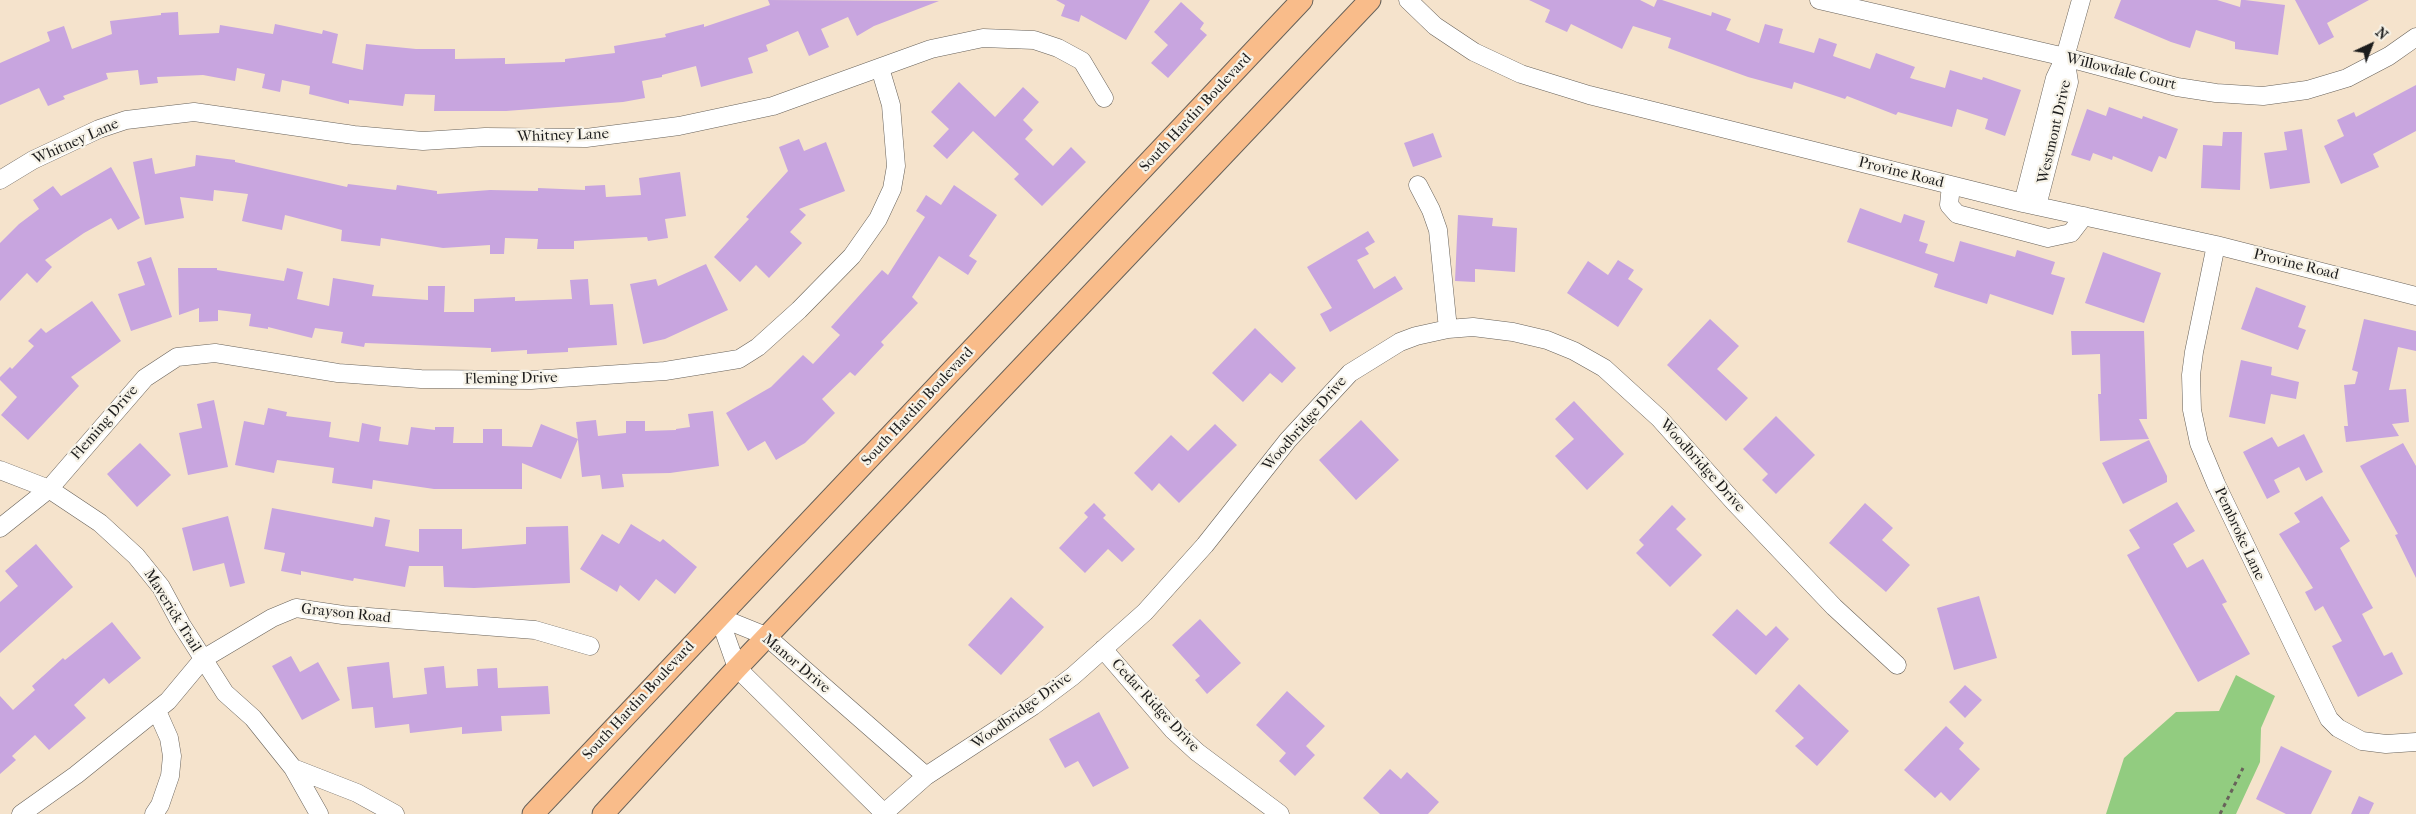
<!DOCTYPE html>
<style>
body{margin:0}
#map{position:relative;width:2416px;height:814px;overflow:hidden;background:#f5e3cc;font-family:"IM FELL French Canon",serif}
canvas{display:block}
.north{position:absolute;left:2346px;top:20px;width:50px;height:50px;-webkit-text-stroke:4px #f7f3e8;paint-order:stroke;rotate:43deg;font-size:14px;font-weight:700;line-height:20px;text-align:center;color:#1c1c1c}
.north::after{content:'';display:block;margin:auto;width:18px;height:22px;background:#1c1c1c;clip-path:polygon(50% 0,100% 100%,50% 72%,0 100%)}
</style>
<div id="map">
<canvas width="2416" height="814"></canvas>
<div class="north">N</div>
</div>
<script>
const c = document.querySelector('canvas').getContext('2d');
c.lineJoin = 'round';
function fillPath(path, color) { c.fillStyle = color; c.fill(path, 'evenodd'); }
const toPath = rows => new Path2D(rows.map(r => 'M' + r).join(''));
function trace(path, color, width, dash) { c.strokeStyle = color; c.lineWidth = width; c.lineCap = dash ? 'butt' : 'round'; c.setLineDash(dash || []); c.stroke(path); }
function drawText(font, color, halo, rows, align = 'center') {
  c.font = font + ' "IM FELL French Canon",serif'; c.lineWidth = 4.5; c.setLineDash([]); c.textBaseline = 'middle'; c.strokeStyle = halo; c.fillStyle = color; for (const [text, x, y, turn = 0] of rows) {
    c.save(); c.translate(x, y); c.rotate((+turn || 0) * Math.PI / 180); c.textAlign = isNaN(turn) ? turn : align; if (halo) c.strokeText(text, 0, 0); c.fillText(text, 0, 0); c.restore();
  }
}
fillPath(toPath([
 [2236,675,2275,696,2261,728,2260,762,2236,814,2106,814,2124,758,2176,712,2219,711]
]), '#92cc80');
fillPath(toPath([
 [768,0,939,1,874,26,857,36,848,17,821,29,829,47,809,56,798,31,766,45,768,51,748,58,753,73,701,87,696,66,662,75,662,77,642,81,645,98,623,102,506,111,434,111,435,95,405,94,403,106,349,100,349,104,309,94,310,86,282,80,280,92,262,88,265,74,237,68,235,81,203,75,157,77,158,83,140,85,138,70,106,73,108,79,63,96,65,99,48,106,39,88,0,105,0,63,50,41,47,32,64,26,72,49,112,34,110,21,161,15,161,13,178,12,179,35,219,33,220,25,273,34,275,24,322,34,323,30,338,34,332,63,363,70,366,44,416,49,455,49,455,59,505,58,505,64,565,62,565,59,615,53,614,46,666,37,665,34,704,24,704,27,770,5],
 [1056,0,1150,0,1126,40,1081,15,1079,22,1061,16,1065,5],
 [1529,0,1640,0,1654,7,1657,0,1662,0,1711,16,1712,12,1731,19,1726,30,1759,43,1765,24,1783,29,1779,43,1814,53,1819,38,1837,44,1833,56,1870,69,1876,53,1915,67,1910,78,1945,88,1950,70,1982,80,1983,77,2021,90,2005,136,1985,129,1988,119,1957,109,1952,127,1898,112,1896,115,1847,96,1845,99,1794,82,1792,89,1748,77,1668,48,1671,38,1633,26,1622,49,1571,24,1567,32,1545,22,1550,10],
 [2121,0,2217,0,2240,7,2241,0,2245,0,2285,5,2278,55,2235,49,2235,42,2196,30,2190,48,2171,42,2114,18],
 [2295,0,2369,0,2327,23,2334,37,2319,45],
 [1181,2,1204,23,1200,29,1207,35,1168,78,1151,63,1168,45,1154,32],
 [959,82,995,117,1023,87,1039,102,1023,120,1033,130,1025,139,1053,166,1071,147,1086,162,1042,206,1014,179,1019,174,973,131,947,159,933,146,949,129,931,112],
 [2416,85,2416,131,2373,154,2379,167,2341,184,2324,146,2344,136,2337,120,2354,112,2356,117],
 [2109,107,2142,119,2143,116,2178,129,2166,159,2159,156,2152,172,2113,156,2112,160,2093,153,2090,161,2071,155,2087,109,2106,116],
 [2302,129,2310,183,2270,189,2264,153,2287,150,2284,132],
 [2223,132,2242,132,2240,190,2201,188,2203,145,2222,146],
 [1433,133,1442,157,1413,167,1404,143],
 [799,139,804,151,826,142,845,191,799,209,806,215,790,232,802,243,769,278,756,265,740,282,714,257,749,219,746,217,788,171,779,147],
 [196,155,235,160,235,162,347,187,348,184,396,190,397,185,437,191,437,194,490,190,538,191,538,188,585,190,585,186,605,185,606,197,641,195,639,178,680,172,686,216,665,219,668,238,648,241,647,237,574,241,574,249,537,249,538,239,505,238,504,254,490,254,490,245,443,248,381,238,380,246,341,241,342,230,285,215,282,230,242,221,248,194,214,190,213,201,180,197,184,218,145,225,133,162,152,158,155,174,195,166],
 [111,167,140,218,118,230,111,218,84,233,45,260,52,267,37,283,27,273,0,301,0,243,19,224,39,209,33,200,53,186,61,196],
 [954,185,997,215,969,256,977,261,968,275,939,256,912,297,918,303,881,342,884,345,855,376,850,372,822,399,835,413,805,443,776,460,765,441,748,451,726,413,771,387,803,355,813,364,840,335,831,327,882,270,888,275,925,217,916,211,926,195,941,205],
 [1860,208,1901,223,1904,214,1925,221,1919,241,1928,244,1925,253,1954,262,1960,241,2015,257,2017,250,2055,262,2051,274,2065,278,2053,315,1990,294,1987,304,1934,287,1938,274,1847,242],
 [1458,215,1493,218,1492,226,1517,228,1515,272,1475,269,1475,282,1455,281],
 [1368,231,1375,242,1365,248,1369,254,1357,260,1374,289,1395,276,1403,289,1330,332,1320,314,1332,308,1307,267],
 [2103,252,2161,273,2144,323,2085,303],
 [151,257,172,317,131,331,118,294,145,285,137,262],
 [1618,260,1634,270,1628,279,1643,289,1618,327,1567,293,1588,261,1608,275],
 [706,264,728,310,665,339,643,344,630,284,656,279,658,286],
 [178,268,217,268,217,270,284,281,287,268,303,272,297,299,329,306,333,278,374,285,372,296,428,300,428,286,445,286,444,312,474,312,474,299,515,297,515,301,572,299,570,280,588,279,590,305,613,304,617,345,568,348,568,352,527,354,527,350,491,352,491,348,365,343,364,347,341,343,343,332,315,328,312,338,268,327,268,329,249,326,251,314,218,310,218,321,199,322,199,308,179,315],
 [2256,287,2306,306,2298,327,2306,330,2298,350,2241,329],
 [92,301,121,341,71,377,79,386,28,440,1,415,17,397,0,380,0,377,10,367,12,369,34,346,28,341,41,328,46,333],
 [1710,319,1739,346,1717,369,1748,398,1726,421,1667,365],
 [2364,319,2416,331,2416,351,2398,347,2389,390,2406,389,2409,422,2392,424,2399,436,2346,442,2344,426,2348,426,2344,385,2355,384,2358,372,2352,370],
 [1255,328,1296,368,1282,383,1270,373,1243,402,1212,373],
 [2071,331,2144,331,2147,419,2139,419,2149,439,2100,441,2098,394,2101,394,2100,354,2072,355],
 [2241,360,2272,367,2271,375,2299,382,2296,399,2271,394,2265,424,2229,417],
 [214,400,228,467,188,475,179,433,202,428,197,404],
 [1574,401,1624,454,1587,490,1555,456,1574,439,1555,419],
 [268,408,287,412,286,416,331,422,329,437,359,442,362,423,381,427,379,441,408,445,411,427,435,430,435,427,454,427,453,443,483,443,483,429,502,429,502,446,532,447,541,424,578,439,561,479,522,463,522,489,434,489,373,480,372,489,332,483,334,468,277,460,274,473,235,465,244,421,264,425],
 [713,411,719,466,670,473,622,474,624,487,602,489,600,475,582,477,576,422,596,420,598,436,626,433,626,421,645,421,645,431,676,430,676,429,690,427,688,414],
 [1776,416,1815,455,1776,494,1762,480,1768,474,1743,449],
 [1361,420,1399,460,1356,500,1319,460],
 [1215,424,1237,445,1179,503,1159,483,1152,491,1134,473,1171,435,1188,451],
 [2304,434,2323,472,2306,481,2299,467,2274,480,2280,492,2267,499,2243,452,2272,437,2278,447],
 [2149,440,2167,476,2167,482,2123,504,2102,463],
 [140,443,171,475,137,507,107,474],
 [2403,443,2416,466,2416,578,2395,535,2398,534,2360,466],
 [2322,496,2350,541,2340,548,2373,608,2362,614,2384,656,2392,652,2403,674,2358,697,2332,646,2342,641,2323,606,2315,611,2305,592,2313,588,2279,534,2300,522,2294,513],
 [2177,502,2195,531,2173,544,2187,568,2203,559,2227,602,2222,604,2250,654,2198,682,2127,555,2140,548,2129,530],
 [1094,503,1106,515,1103,518,1135,549,1122,562,1108,549,1085,573,1059,548,1088,517,1084,513],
 [1865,503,1893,528,1882,540,1910,565,1886,592,1829,543],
 [1672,505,1686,519,1676,529,1702,555,1670,587,1636,553,1644,545,1639,540],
 [272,508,373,527,375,517,390,520,385,546,419,552,419,529,462,529,462,549,526,544,526,527,568,526,570,583,474,588,444,587,443,566,409,566,405,587,354,578,353,581,301,571,301,575,281,571,285,553,264,549],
 [228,516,245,583,230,587,224,563,193,571,182,528],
 [631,524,660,542,663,539,697,567,675,594,656,579,639,601,620,585,617,592,580,569,602,534,619,544],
 [36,544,73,587,0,653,0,602,18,586,5,571],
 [1979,596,1997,658,1954,670,1937,608],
 [1011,597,1044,627,1001,675,968,645],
 [1737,609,1766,636,1776,626,1789,639,1756,675,1712,635],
 [1200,619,1241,663,1207,694,1195,680,1200,676,1172,645],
 [112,622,141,658,109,684,104,678,74,705,86,718,49,750,35,735,12,756,16,760,0,774,0,696,13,710,35,690,32,686,63,658,65,660],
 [291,656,300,672,318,662,340,700,302,720,272,666],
 [389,662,393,698,427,694,424,668,444,666,446,688,478,686,477,669,497,668,498,688,548,686,550,714,501,716,502,731,462,734,462,727,410,733,409,724,375,728,373,707,352,709,347,667],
 [1799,684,1849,731,1817,766,1795,746,1804,738,1775,711],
 [1965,685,1982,700,1965,718,1949,702],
 [1287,691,1325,726,1306,746,1315,755,1295,776,1279,761,1286,753,1256,725],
 [1099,712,1129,768,1093,787,1078,761,1065,768,1049,739],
 [1946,726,1964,743,1959,749,1980,769,1950,801,1941,792,1935,798,1904,770],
 [2281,746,2332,771,2311,814,2286,814,2256,799],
 [1390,769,1401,779,1407,772,1439,802,1428,814,1380,814,1363,798],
 [2359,796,2374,803,2369,814,2351,814]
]), '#c8a5df');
const minor = toPath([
 [1408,0,1435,26,1474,52,1521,74,1589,95,2023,203,2216,245,2416,296],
 [1819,0,2065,57,2177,87,2216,93,2263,96,2307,90,2347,78,2389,56,2416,37],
 [0,180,33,160,99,129,126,120,194,112,354,135,423,141,485,137,586,138,679,126,773,106,931,49,983,38,1034,40,1058,48,1082,61,1104,98],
 [1418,185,1431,210,1438,230,1448,329],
 [1951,185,1949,205,1957,214,2048,238,2071,233,2084,216],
 [2023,203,2055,78,2065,57,2081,0],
 [2037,206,2069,82,2065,57],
 [2216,245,2194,352,2191,375,2192,410,2199,443,2216,484,2329,719,2338,728,2362,741,2386,744,2416,742],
 [0,470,49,489,100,523,136,556,161,587,181,624,225,693,253,718,293,768,319,814],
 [0,528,49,489,145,378,177,357,215,353,338,373,421,379,531,380,665,371,739,359,758,347,799,310,852,256,878,219,892,189,896,166,891,105,880,68],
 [719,617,766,636,926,776],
 [719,617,737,668,884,813],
 [1103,649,1173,730,1197,752,1280,814],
 [293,768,357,793,395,814],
 [21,814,76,775,168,701,203,659,272,618,296,608,343,615,535,630,590,646],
 [154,814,160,805,170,776,172,756,169,738,157,711],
 [883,814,926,776,1033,706,1073,676,1145,612,1205,545,1288,440,1350,373,1400,342,1416,336,1448,329,1473,327,1513,332,1547,340,1574,351,1604,368,1659,418,1734,502,1834,607,1897,665]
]);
const major = toPath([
 [533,814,1302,0],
 [603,814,737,668,1370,0]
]);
trace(minor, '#68625a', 19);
trace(major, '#68625a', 23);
trace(toPath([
 [2220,814,2243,768]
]), '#68625a', 3, [4, 4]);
trace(minor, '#fff', 18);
trace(major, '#f9bc8a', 21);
drawText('15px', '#1c1c1c', '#f7f3e8', [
 ["Willowdale Court",2121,72,14],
 ["South Hardin Boulevard",1196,113,-47],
 ["Westmont Drive",2055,132,-77],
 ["Whitney Lane",563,136,-2],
 ["Whitney Lane",76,142,-24],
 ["Provine Road",1901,173,14],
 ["Provine Road",2296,265,14],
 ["Fleming Drive",511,379,-1],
 ["South Hardin Boulevard",918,407,-47],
 ["Fleming Drive",105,423,-49],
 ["Woodbridge Drive",1305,424,-49],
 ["Woodbridge Drive",1702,466,48],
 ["Pembroke Lane",2239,534,65],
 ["Maverick Trail",172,611,58],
 ["Grayson Road",346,614,6],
 ["Manor Drive",796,664,40],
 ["South Hardin Boulevard",639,701,-47],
 ["Cedar Ridge Drive",1155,706,47],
 ["Woodbridge Drive",1022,711,-36]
]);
</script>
